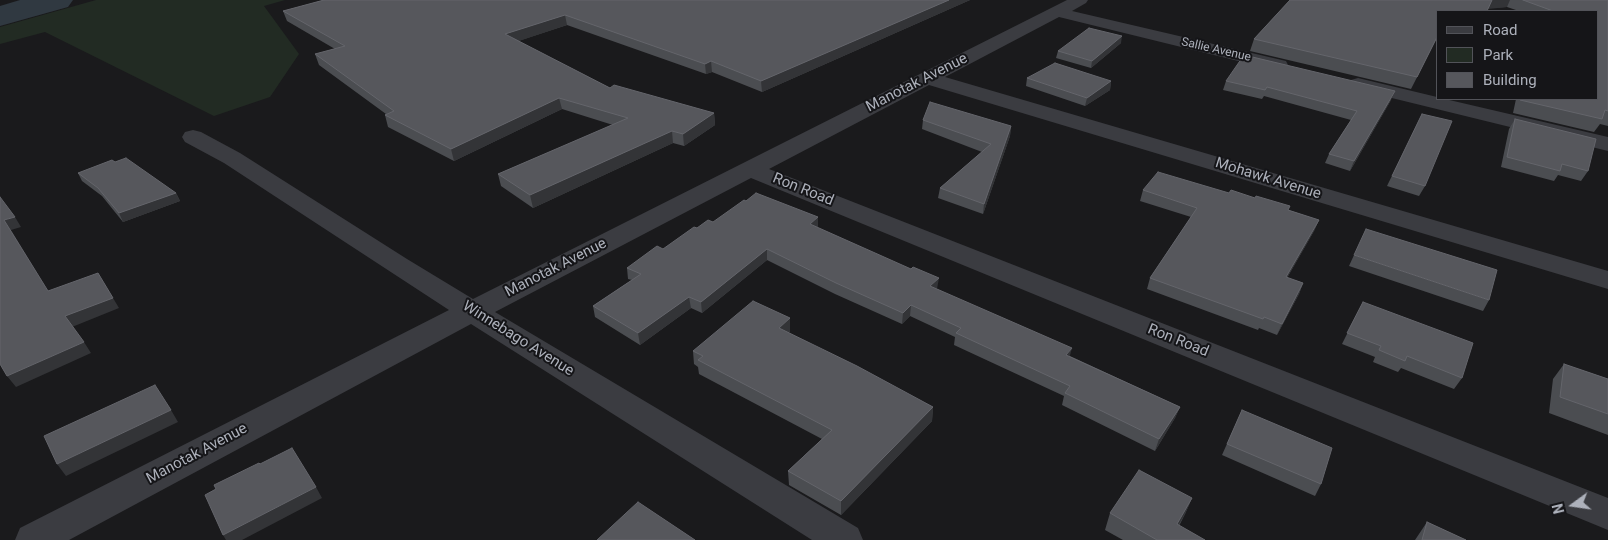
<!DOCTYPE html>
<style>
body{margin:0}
#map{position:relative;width:1608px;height:540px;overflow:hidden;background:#1a1a1c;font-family:Roboto,sans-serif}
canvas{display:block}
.legend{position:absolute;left:1436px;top:10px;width:162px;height:90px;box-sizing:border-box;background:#151518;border:1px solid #525359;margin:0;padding:6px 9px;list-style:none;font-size:15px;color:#adb1bb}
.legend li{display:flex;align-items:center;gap:10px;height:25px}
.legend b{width:25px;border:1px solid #525359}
.north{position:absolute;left:1548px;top:480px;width:50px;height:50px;-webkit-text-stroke:4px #151518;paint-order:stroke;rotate:256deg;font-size:14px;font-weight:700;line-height:20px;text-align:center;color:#adb1bb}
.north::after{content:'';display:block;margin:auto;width:18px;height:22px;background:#adb1bb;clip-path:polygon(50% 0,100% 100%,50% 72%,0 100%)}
</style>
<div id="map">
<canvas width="1608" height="540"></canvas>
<ul class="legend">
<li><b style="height:6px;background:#3b3c41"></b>Road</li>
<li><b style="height:14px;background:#222b23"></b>Park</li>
<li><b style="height:14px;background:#56575c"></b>Building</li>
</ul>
<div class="north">N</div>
</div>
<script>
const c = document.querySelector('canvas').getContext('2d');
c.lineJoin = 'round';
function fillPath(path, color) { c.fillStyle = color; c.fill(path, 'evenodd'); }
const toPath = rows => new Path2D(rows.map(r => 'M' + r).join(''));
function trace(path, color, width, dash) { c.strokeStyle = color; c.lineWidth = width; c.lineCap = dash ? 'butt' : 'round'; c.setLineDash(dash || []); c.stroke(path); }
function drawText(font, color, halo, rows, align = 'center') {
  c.font = font + ' Roboto,sans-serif'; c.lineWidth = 4; c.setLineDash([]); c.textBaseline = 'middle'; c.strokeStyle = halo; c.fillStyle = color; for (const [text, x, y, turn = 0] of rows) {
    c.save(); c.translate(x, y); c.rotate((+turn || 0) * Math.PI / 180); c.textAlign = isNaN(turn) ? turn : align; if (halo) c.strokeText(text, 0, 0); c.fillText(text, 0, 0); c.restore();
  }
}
fillPath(toPath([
 [96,0,285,0,264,6,299,54,270,97,214,116,45,32,0,44,0,27]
]), '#222b23');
fillPath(toPath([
 [20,0,73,0,68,7,0,26,0,6,20,0]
]), '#303941');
fillPath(toPath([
 [1067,0,1088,0,1086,3,1072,11,1286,61,1288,65,1286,69,1279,71,1059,17,945,77,1608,271,1608,289,929,85,769,169,1608,498,1608,530,751,178,495,312,858,528,863,540,812,540,471,324,69,540,15,540,20,528,449,310,224,163,185,142,182,137,185,132,193,130,201,132,240,153,407,259,473,299,1067,0],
 [1358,78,1437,97,1437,99,1445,99,1608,137,1608,151,1351,88,1348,84,1351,80,1358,78]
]), '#3b3c41');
fillPath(toPath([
 [324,0,970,0,762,92,712,72,706,74,567,25,518,41,610,88,714,113,715,125,684,146,673,143,533,208,501,186,498,174,613,125,562,109,454,161,388,127,385,115,386,114,319,65,315,54,335,49,287,21,283,11],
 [1290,0,1608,0,1608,126,1600,124,1594,132,1513,113,1516,99,1597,99,1597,11,1519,11,1507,7,1437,11,1437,38,1411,89,1250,51,1254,39],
 [1121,43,1091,68,1056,58,1058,51],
 [1027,78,1111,81,1110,90,1085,106,1026,86],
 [1226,81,1391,100,1350,171,1325,163,1329,154,1351,120,1264,96,1262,99,1223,90],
 [1422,114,1425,186,1419,196,1387,186],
 [1515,119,1588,171,1581,181,1558,175,1554,181,1501,167,1509,129],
 [923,120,1011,126,1010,136,983,214,938,198,940,188,982,152,922,129],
 [115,162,176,193,180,201,123,222,102,196,82,181,78,173],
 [1143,190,1229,193,1288,210,1319,220,1314,231,1287,278,1303,283,1299,294,1277,335,1259,328,1258,330,1147,289,1150,278,1191,217,1140,201],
 [713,222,818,228,937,289,1070,356,1180,407,1175,418,1155,451,1062,405,1064,396,954,345,955,337,910,316,902,324,835,294,767,260,702,313,691,308,640,345,595,317,593,306,632,280,628,279,627,268,663,249,697,228],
 [1354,255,1489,300,1483,311,1349,266],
 [1363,302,1462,378,1454,389,1401,368,1398,372,1373,362,1375,357,1342,344],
 [790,331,789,333,933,407,932,421,841,515,789,485,788,471,822,439,699,374,698,367,694,364,693,351],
 [1564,364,1608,379,1608,435,1549,413,1553,379],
 [1242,410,1321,484,1315,496,1222,455],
 [1192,498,1185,514,1179,526,1205,540,1123,540,1105,530,1110,513],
 [1427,522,1466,540,1415,540]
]), '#4b4d51');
fillPath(toPath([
 [949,0,970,0,762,92,761,81],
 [1492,0,1510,0,1507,7,1488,9],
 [565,15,567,25,507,45,505,34],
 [1122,36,1121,43,1091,68,1092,61],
 [711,61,712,72,706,74,705,64],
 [1111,81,1110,90,1085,106,1087,98],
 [1395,91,1391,100,1350,171,1354,161],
 [559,98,562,109,454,161,451,149],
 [714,113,715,125,684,146,683,134],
 [1011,126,1010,136,983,214,984,204],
 [672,131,673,143,533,208,530,195],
 [176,193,180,201,123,222,119,213],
 [15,217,21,227,11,230,55,302,4,220],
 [818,217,818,228,810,224],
 [1319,220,1314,231,1281,288,1286,277],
 [767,249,767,260,702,313,701,302],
 [98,273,119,308,72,327,65,316],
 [939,278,937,289,930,286],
 [1303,283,1299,294,1277,335,1282,324],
 [689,297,691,308,640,345,638,333],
 [911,305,910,316,902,324,903,313],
 [790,318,790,331,779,341,779,328],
 [84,342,91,353,16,387,7,376],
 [1072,348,1069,359,1066,355],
 [933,407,932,421,841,515,841,501],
 [1180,407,1175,418,1155,451,1159,439],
 [171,410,178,422,66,476,57,464],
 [316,487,322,498,242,540,226,540,223,535],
 [1192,498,1185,514,1170,540,1177,524]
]), '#333437');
const building = toPath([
 [324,0,949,0,761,81,711,61,705,64,565,15,505,34,610,88,614,85,714,113,683,134,672,131,530,195,498,174,628,118,559,98,451,149,385,115,394,111,315,54,345,46,283,11,324,0],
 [1290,0,1492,0,1487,11,1437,11,1437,37,1417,77,1254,39,1290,0],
 [1523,0,1608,0,1608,111,1605,110,1602,119,1520,100,1520,99,1597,99,1597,11,1553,11,1523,0],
 [1089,28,1122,36,1092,61,1058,51,1089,28],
 [1244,55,1395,91,1354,161,1329,154,1357,111,1267,87,1265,90,1226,81,1244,55],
 [1055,63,1111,81,1087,98,1027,78,1055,63],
 [930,102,1011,126,984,204,940,188,991,144,923,120,930,102],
 [1422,114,1452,121,1425,186,1392,176,1422,114],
 [1515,119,1596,139,1588,171,1562,164,1560,171,1507,157,1515,119],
 [126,158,176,193,119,213,98,188,78,173,112,160,115,162,126,158],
 [1158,172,1229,193,1231,190,1255,198,1256,196,1290,206,1288,210,1319,220,1286,277,1303,283,1282,324,1264,317,1263,319,1150,278,1197,208,1143,190,1158,172],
 [756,193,818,217,810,224,911,269,913,267,939,278,930,286,1072,348,1066,355,1180,407,1159,439,1065,393,1070,386,956,333,961,328,911,305,903,313,836,283,767,249,701,302,689,297,638,333,593,306,641,274,627,268,657,246,663,249,694,227,697,228,708,220,713,222,744,200,746,201,756,193],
 [0,197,15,217,4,220,48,291,98,273,113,298,65,316,84,342,7,376,0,364,0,197],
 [1366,229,1497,270,1489,300,1354,255,1366,229],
 [753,301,790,318,779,328,857,366,933,407,841,501,788,471,832,430,698,360,703,356,693,351,753,301],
 [1363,302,1473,343,1462,378,1407,356,1405,361,1379,350,1381,346,1347,333,1363,302],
 [1564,364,1608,379,1608,414,1560,397,1564,364],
 [155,385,171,410,57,464,44,436,155,385],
 [1242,410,1332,448,1321,484,1227,444,1242,410],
 [292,448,316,487,223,535,205,495,216,489,214,485,259,463,260,464,292,448],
 [1139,470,1192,498,1177,524,1205,540,1157,540,1110,513,1139,470],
 [638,502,695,540,597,540,638,502],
 [1427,522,1466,540,1422,540,1427,522]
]);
fillPath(building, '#56575c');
trace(building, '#64656b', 1);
drawText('12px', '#adb1bb', '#151518', [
 ["Sallie Avenue",1216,50,13]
]);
drawText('15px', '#adb1bb', '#151518', [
 ["Manotak Avenue",917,83,-27],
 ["Mohawk Avenue",1268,179,17],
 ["Ron Road",803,190,22],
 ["Manotak Avenue",556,268,-27],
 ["Winnebago Avenue",518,339,32],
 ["Ron Road",1178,341,22],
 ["Manotak Avenue",197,454,-28]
]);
</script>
